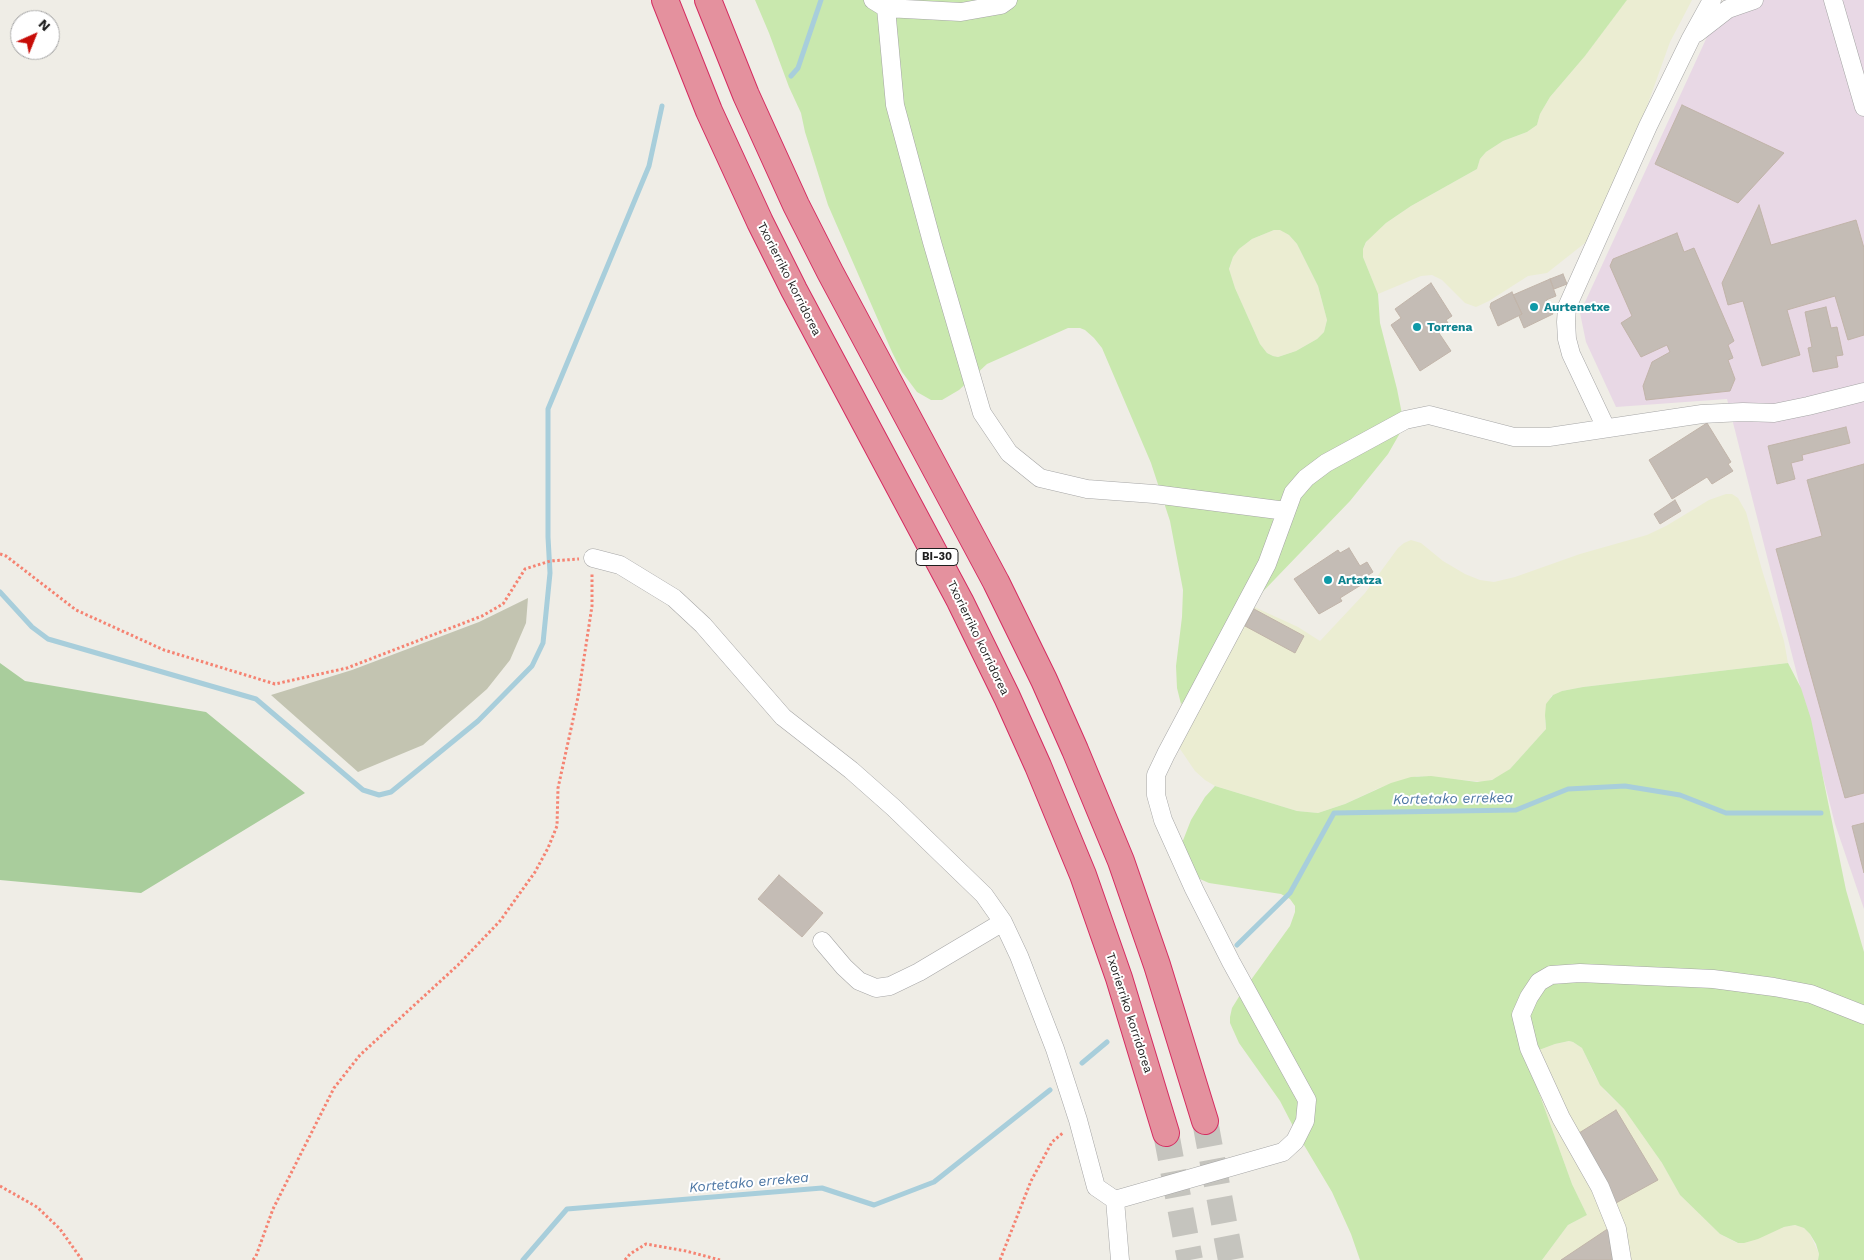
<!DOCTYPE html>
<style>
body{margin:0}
#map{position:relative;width:1864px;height:1260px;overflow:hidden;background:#efede6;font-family:"Work Sans",sans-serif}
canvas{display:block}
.north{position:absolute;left:10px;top:10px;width:50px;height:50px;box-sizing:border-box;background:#fff;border:1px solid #a5a5a5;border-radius:50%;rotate:44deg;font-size:14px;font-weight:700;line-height:20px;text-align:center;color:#1f1f1f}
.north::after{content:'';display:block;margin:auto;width:18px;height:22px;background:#c70d08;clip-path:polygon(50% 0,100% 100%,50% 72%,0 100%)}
</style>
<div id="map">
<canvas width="1864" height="1260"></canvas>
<div class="north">N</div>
</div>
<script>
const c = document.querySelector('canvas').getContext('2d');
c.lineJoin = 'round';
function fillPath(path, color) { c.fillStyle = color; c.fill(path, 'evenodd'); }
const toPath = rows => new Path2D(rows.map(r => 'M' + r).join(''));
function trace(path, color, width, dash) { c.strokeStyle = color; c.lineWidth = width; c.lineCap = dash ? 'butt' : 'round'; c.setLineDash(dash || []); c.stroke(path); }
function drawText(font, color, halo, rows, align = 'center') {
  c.font = font + ' "Work Sans",sans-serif'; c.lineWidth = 4; c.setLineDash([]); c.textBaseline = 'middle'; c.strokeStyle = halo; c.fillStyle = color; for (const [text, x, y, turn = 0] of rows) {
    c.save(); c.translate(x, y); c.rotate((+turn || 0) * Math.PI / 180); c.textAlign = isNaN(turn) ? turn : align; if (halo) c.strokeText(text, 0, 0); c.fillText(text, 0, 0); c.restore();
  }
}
fillPath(toPath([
 [1724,0,1864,0,1864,909,1835,824,1727,399,1616,407,1586,342,1580,313]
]), '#e8d8e5');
fillPath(toPath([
 [528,598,526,623,510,660,487,689,423,745,358,772,271,695,352,670,479,622]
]), '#c3c4b1');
fillPath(toPath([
 [1627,0,1692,0,1670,42,1641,123,1590,239,1547,273,1528,276,1489,301,1476,307,1465,303,1442,280,1432,275,1421,276,1378,294,1363,257,1363,249,1368,239,1386,223,1411,206,1477,169,1480,159,1486,152,1503,141,1527,132,1537,125,1540,114,1550,97,1585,56],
 [1274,230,1281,230,1289,235,1297,244,1318,286,1327,320,1324,332,1317,339,1296,351,1278,357,1273,356,1267,353,1260,344,1235,288,1229,270,1233,257,1239,249,1252,239],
 [1726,494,1732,494,1738,498,1746,512,1762,570,1784,641,1788,663,1583,687,1562,691,1551,696,1545,721,1546,729,1510,769,1500,777,1485,782,1418,776,1379,788,1345,804,1318,813,1297,811,1215,786,1205,780,1195,771,1178,746,1174,724,1181,704,1190,696,1250,605,1298,627,1320,641,1365,593,1398,548,1404,543,1411,540,1421,543,1443,561,1465,574,1480,580,1494,582,1515,577,1580,554,1647,535,1666,526,1709,500],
 [1569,1041,1573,1042,1582,1048,1595,1076,1606,1092,1624,1109,1662,1163,1680,1195,1720,1234,1737,1243,1753,1240,1784,1227,1795,1225,1804,1228,1810,1234,1819,1254,1818,1260,1542,1260,1568,1225,1587,1215,1572,1184,1530,1068,1539,1050,1555,1044]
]), '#ebedd2');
fillPath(toPath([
 [755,0,1627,0,1585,56,1550,97,1540,114,1537,125,1527,132,1503,141,1486,152,1480,159,1477,169,1411,206,1386,223,1366,242,1363,249,1363,257,1378,294,1380,323,1397,389,1402,414,1402,424,1400,433,1388,454,1350,501,1250,605,1190,696,1181,704,1177,688,1176,666,1182,617,1183,590,1170,521,1151,463,1102,348,1094,338,1085,330,1080,328,1068,328,987,364,959,390,942,400,931,400,917,392,902,372,892,352,828,205,805,132,801,113,789,87,769,33],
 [1274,230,1280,230,1289,235,1297,244,1318,286,1327,320,1324,332,1317,339,1296,351,1278,357,1273,356,1267,353,1260,344,1235,288,1229,269,1233,257,1239,249,1252,239],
 [1788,663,1801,688,1811,719,1846,890,1864,952,1864,1260,1818,1260,1819,1254,1816,1244,1810,1234,1804,1228,1795,1225,1784,1227,1758,1239,1744,1243,1738,1243,1720,1234,1680,1195,1662,1163,1624,1109,1600,1085,1582,1048,1573,1042,1569,1041,1555,1044,1539,1050,1530,1068,1572,1184,1587,1215,1568,1225,1542,1260,1360,1260,1351,1234,1332,1192,1295,1130,1280,1101,1239,1043,1230,1023,1230,1017,1232,1008,1240,995,1290,926,1295,912,1295,906,1290,899,1281,894,1209,883,1193,876,1182,843,1191,820,1205,797,1215,786,1297,811,1318,813,1345,804,1391,783,1411,777,1431,776,1477,782,1492,780,1510,769,1546,729,1545,715,1546,704,1553,695,1562,691,1583,687]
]), '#c9e8ae');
fillPath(toPath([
 [0,663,25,681,206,712,305,793,141,893,0,880]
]), '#a9cd9c');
trace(toPath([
 [791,76,798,68,821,0],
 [0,592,32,627,48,639,256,699,363,790,379,795,391,792,478,721,532,666,543,643,550,573,548,537,548,409,649,166,662,106],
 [1237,945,1290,893,1334,813,1516,810,1568,789,1625,786,1680,795,1726,813,1821,813],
 [1082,1063,1107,1042],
 [523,1260,567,1209,822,1188,874,1205,934,1182,1050,1090]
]), '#a8cedb', 5);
const building = toPath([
 [1682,105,1784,153,1738,203,1655,164,1682,105],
 [1759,205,1771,245,1856,220,1864,248,1864,335,1848,340,1835,296,1787,310,1800,355,1762,366,1743,301,1728,305,1722,283,1759,205],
 [1677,233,1684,252,1694,248,1734,341,1728,345,1733,358,1728,360,1735,379,1730,391,1646,400,1643,386,1652,362,1670,352,1667,345,1641,357,1621,323,1632,316,1610,266,1613,259,1677,233],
 [1563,274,1567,284,1554,289,1550,279,1563,274],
 [1550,279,1556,296,1546,300,1553,314,1524,328,1519,316,1522,314,1513,295,1550,279],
 [1431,283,1452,316,1446,320,1448,323,1437,330,1451,351,1420,371,1391,325,1401,318,1395,309,1431,283],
 [1512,292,1522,314,1498,326,1490,307,1491,303,1512,292],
 [1826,307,1831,328,1837,327,1843,355,1836,356,1838,367,1813,372,1808,348,1812,347,1805,312,1826,307],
 [1707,423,1731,462,1728,464,1733,471,1712,484,1707,477,1672,499,1649,460,1707,423],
 [1846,427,1850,443,1802,455,1803,460,1791,463,1795,479,1777,484,1768,446,1846,427],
 [1864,464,1864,793,1845,798,1776,549,1822,536,1807,480,1864,464],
 [1675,500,1681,511,1660,524,1654,514,1675,500],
 [1349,548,1360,566,1367,562,1373,572,1359,581,1361,585,1340,598,1342,601,1319,614,1294,579,1338,550,1340,553,1349,548],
 [1254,609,1304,636,1295,653,1245,626,1254,609],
 [1864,823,1864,873,1852,826,1864,823],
 [779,875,823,913,802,937,758,899,779,875],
 [1616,1110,1658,1180,1616,1203,1579,1133,1616,1110],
 [1609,1228,1617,1255,1613,1260,1561,1260,1609,1228]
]);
fillPath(building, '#c4bcb5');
trace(building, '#c1b4a9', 1);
trace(toPath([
 [1205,1121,1231,1260],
 [1166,1133,1190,1260]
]), '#c5c4be', 26, [26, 13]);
const minor = toPath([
 [873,0,886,8,961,12,1001,5,1008,0],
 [1833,0,1864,107],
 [886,8,895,105,932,242,982,413,1009,453,1040,478,1087,489,1154,494,1286,511],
 [1697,33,1728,9,1754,0],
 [1606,428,1571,354,1567,339,1566,322,1567,307,1648,126,1691,38,1712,0],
 [593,558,620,565,674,598,703,625,783,717,851,770,894,808,984,895,1003,922,1019,956,1055,1049,1078,1120,1096,1187,1115,1200,1120,1260],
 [822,941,844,967,859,981,876,988,890,986,919,972,1003,922],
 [1115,1200,1283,1152,1295,1141,1305,1121,1307,1100,1231,962,1194,889,1163,820,1156,795,1156,775,1166,754,1267,564,1293,493,1306,478,1326,463,1405,420,1429,415,1514,437,1549,437,1702,414,1743,412,1774,413,1808,406,1864,392],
 [1622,1260,1617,1229,1600,1187,1561,1118,1529,1048,1521,1015,1529,997,1539,982,1551,975,1580,973,1713,979,1774,987,1811,994,1864,1015]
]);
const highway = toPath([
 [665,0,709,111,760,222,794,290,960,601,1007,697,1038,766,1083,875,1119,978,1166,1133],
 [708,0,746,95,796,205,830,272,996,582,1044,680,1075,750,1121,861,1157,965,1205,1121]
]);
trace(minor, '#a6a6a6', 19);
trace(highway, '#d52c61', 28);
trace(toPath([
 [0,554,6,556,76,610,164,650,275,684,347,668,482,616,503,604,525,569,550,561,579,559],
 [0,1186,37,1207,60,1229,82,1260],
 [253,1260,256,1256,273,1209,334,1088,360,1055,458,965,500,921,535,872,548,848,557,826,558,788,578,697,592,606,592,573],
 [625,1260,630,1254,646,1244,686,1251,720,1260],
 [1000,1260,1031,1181,1052,1142,1064,1132]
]), '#f58372', 3, [2.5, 2.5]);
trace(minor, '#fff', 18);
trace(highway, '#e4919e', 26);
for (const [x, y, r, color] of [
 [1534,307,5,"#0f9aa8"],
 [1417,327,5,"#0f9aa8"],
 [1328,580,5,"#0f9aa8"]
]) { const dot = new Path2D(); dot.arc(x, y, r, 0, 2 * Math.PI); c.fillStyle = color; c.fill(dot); trace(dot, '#fff', 2); }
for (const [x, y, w] of [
 [937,557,42]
]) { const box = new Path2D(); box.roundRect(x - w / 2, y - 8.5, w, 17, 4); c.fillStyle = '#fff'; c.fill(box); trace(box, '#1f1f1f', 1); }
drawText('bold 11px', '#1f1f1f', null, [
 ["BI-30",937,557]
]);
drawText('12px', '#1f1f1f', '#fff', [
 ["Txorierriko korridorea",789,279,63],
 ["Txorierriko korridorea",978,638,64],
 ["Txorierriko korridorea",1129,1013,72]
]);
drawText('bold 12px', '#0d838f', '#fff', [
 ["Aurtenetxe",1544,307],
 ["Torrena",1427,327],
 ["Artatza",1338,580]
], 'left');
drawText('italic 14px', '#4c76a4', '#fff', [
 ["Kortetako errekea",1453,799,-1],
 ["Kortetako errekea",749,1183,-5]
]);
</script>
